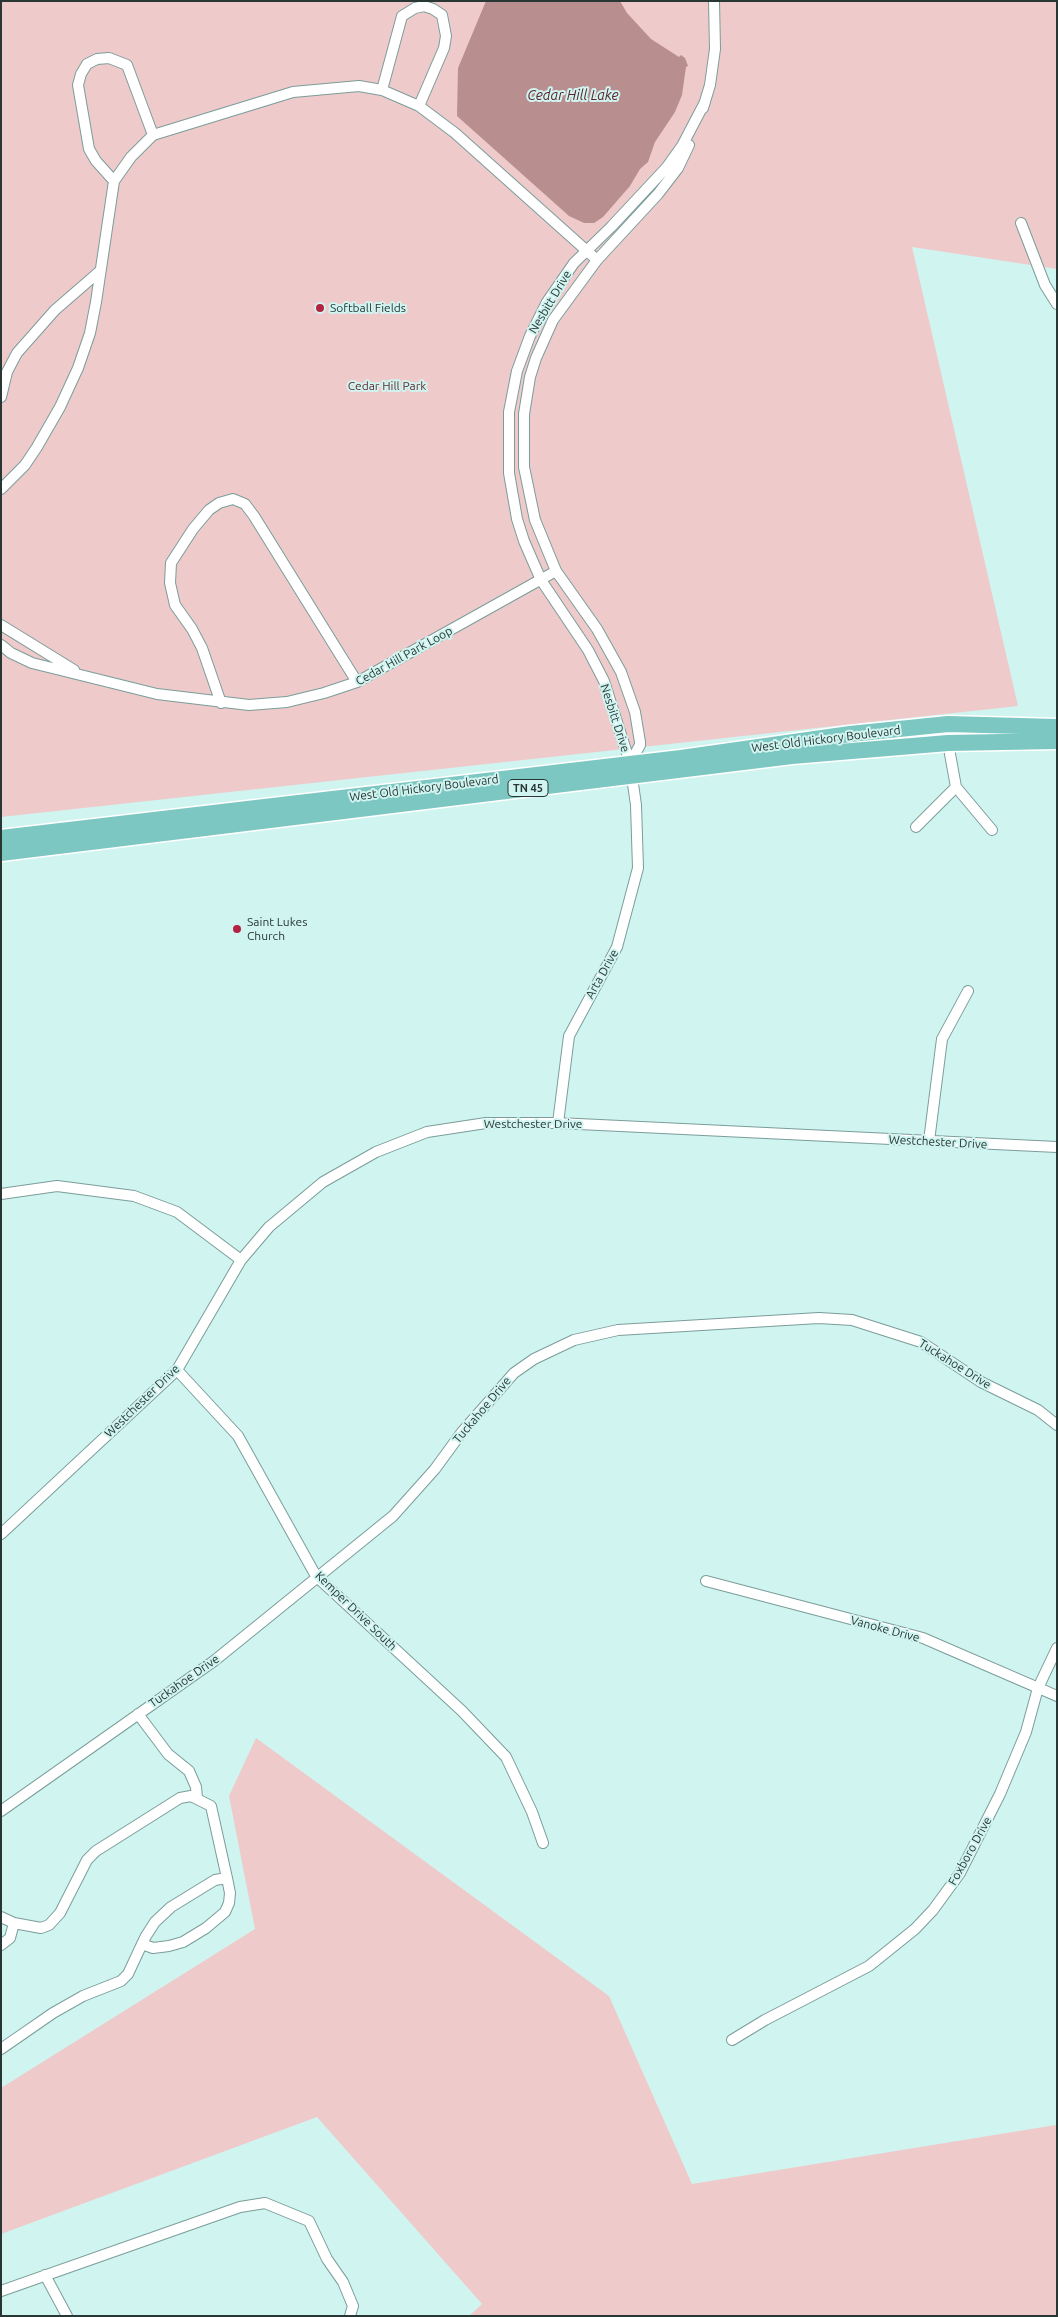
<!DOCTYPE html>
<style>
body{margin:0}
#map{position:relative;width:1058px;height:2317px;overflow:hidden;background:#d0f4f0;font-family:Ubuntu,sans-serif}
canvas{display:block}
.frame{position:absolute;inset:0;border:2px solid #283634;pointer-events:none}
</style>
<div id="map">
<canvas width="1058" height="2317"></canvas>
<div class="frame"></div>
</div>
<script>
const c = document.querySelector('canvas').getContext('2d');
c.lineJoin = 'round';
function fillPath(path, color) { c.fillStyle = color; c.fill(path, 'evenodd'); }
const toPath = rows => new Path2D(rows.map(r => 'M' + r).join(''));
function trace(path, color, width, dash) { c.strokeStyle = color; c.lineWidth = width; c.lineCap = dash ? 'butt' : 'round'; c.setLineDash(dash || []); c.stroke(path); }
function drawText(font, color, halo, rows, align = 'center') {
  c.font = font + ' Ubuntu,sans-serif'; c.lineWidth = 4; c.setLineDash([]); c.textBaseline = 'middle'; c.strokeStyle = halo; c.fillStyle = color; for (const [text, x, y, turn = 0] of rows) {
    c.save(); c.translate(x, y); c.rotate((+turn || 0) * Math.PI / 180); c.textAlign = isNaN(turn) ? turn : align; if (halo) c.strokeText(text, 0, 0); c.fillText(text, 0, 0); c.restore();
  }
}
fillPath(toPath([
 [1,1,1057,1,1057,269,912,247,1018,706,1,817],
 [256,1738,609,1996,692,2184,1056,2125,1057,2316,469,2316,482,2304,317,2117,1,2234,1,2088,255,1929,229,1796]
]), '#efcacb');
fillPath(toPath([
 [486,1,620,1,627,13,651,39,679,57,681,55,685,58,688,66,686,67,682,95,675,112,655,142,648,162,640,169,630,186,603,217,594,223,584,223,569,216,457,116,458,68]
]), '#b98e8f');
const minor = toPath([
 [382,90,402,16,415,8,424,6,433,9,442,15,446,36,444,48,419,106],
 [703,108,710,85,715,49,714,1],
 [114,181,96,161,89,149,78,85,81,74,87,64,97,59,109,58,127,65,153,135],
 [1021,223,1045,285,1057,304],
 [1,397,7,372,17,353,55,310,100,271],
 [1,489,25,465,37,447,60,407,78,368,90,333,96,302,114,181,131,157,153,135,293,92,359,86,382,90,419,106,455,133,597,260],
 [1,625,74,670],
 [1,645,11,653,32,663,157,694,249,705,287,702,324,693,357,682,556,571],
 [221,703,202,648,192,629,175,605,170,583,171,563,193,529,209,510,219,503,233,499,245,504,254,516,357,682],
 [948,724,948,743,956,787,992,830],
 [630,763,640,745,640,742,635,712,621,672,597,629,556,571,535,520,524,467,524,414,530,377,536,358,553,320,597,260,658,194,678,168,689,145],
 [916,827,956,787],
 [558,1123,569,1036,617,947,638,868,636,805,630,763,604,681,588,650,541,580,524,541,517,519,509,473,509,412,517,371,530,336,547,302,574,263,611,227,667,167,682,146,705,102],
 [929,1141,942,1039,968,991],
 [1,1194,57,1186,134,1196,177,1212,241,1260],
 [177,1370,238,1436,316,1576,462,1711,506,1757,532,1812,543,1843],
 [1,1534,177,1370,241,1260,269,1227,323,1182,376,1152,427,1132,486,1123,558,1123,1057,1147],
 [706,1581,923,1638,1057,1696],
 [138,1714,168,1754,189,1771,196,1787,197,1798],
 [1,1811,214,1661,393,1516,435,1469,462,1432,514,1373,534,1359,574,1340,618,1330,819,1318,852,1320,921,1342,981,1382,1038,1410,1057,1425],
 [1,1917,14,1923,10,1938,1,1945],
 [14,1923,41,1928,49,1925,60,1913,87,1860,96,1851,180,1798,191,1796,211,1806,227,1878],
 [732,2040,765,2020,869,1966,915,1929,933,1910,960,1873,1000,1794,1026,1732,1038,1688,1057,1648],
 [1,2049,53,2013,83,1996,121,1981,128,1974,142,1944,146,1936,155,1922,171,1907,197,1891,215,1880,227,1878,230,1893,229,1903,225,1912,206,1928,183,1942,169,1946,153,1948,142,1944],
 [45,2275,67,2316],
 [1,2291,240,2207,265,2203,309,2221,327,2259,343,2282,353,2306,350,2316]
]);
const primary = toPath([
 [1,838,681,758,850,734,948,724,1057,727],
 [1,853,792,756,948,743,1057,741]
]);
trace(minor, '#7b9d9a', 12);
trace(primary, '#fff', 19);
trace(minor, '#fff', 10);
trace(primary, '#7dc7c2', 16);
for (const [x, y, r, color] of [
 [320,308,5,"#b42241"],
 [237,929,5,"#b42241"]
]) { const dot = new Path2D(); dot.arc(x, y, r, 0, 2 * Math.PI); c.fillStyle = color; c.fill(dot); trace(dot, '#d0f4f0', 2); }
for (const [x, y, w] of [
 [528,788,40]
]) { const box = new Path2D(); box.roundRect(x - w / 2, y - 8.5, w, 17, 4); c.fillStyle = '#d0f4f0'; c.fill(box); trace(box, '#283634', 1); }
drawText('bold 11px', '#283634', null, [
 ["TN 45",528,788]
]);
drawText('12px', '#283634', '#d0f4f0', [
 ["Nesbitt Drive",550,302,-59],
 ["Cedar Hill Park Loop",404,656,-29],
 ["Nesbitt Drive",615,718,72],
 ["West Old Hickory Boulevard",826,739,-7],
 ["West Old Hickory Boulevard",424,788,-7],
 ["Arta Drive",602,974,-61],
 ["Westchester Drive",533,1124],
 ["Westchester Drive",938,1142,3],
 ["Tuckahoe Drive",955,1364,32],
 ["Westchester Drive",142,1401,-44],
 ["Tuckahoe Drive",482,1410,-50],
 ["Kemper Drive South",356,1611,44],
 ["Vanoke Drive",885,1629,15],
 ["Tuckahoe Drive",184,1681,-35],
 ["Foxboro Drive",970,1851,-61]
]);
drawText('12px', '#283634', '#d0f4f0', [
 ["Softball Fields",330,308],
 ["Saint Lukes",247,922],
 ["Church",247,936]
], 'left');
drawText('12px', '#61292f', '#d0f4f0', [
 ["Cedar Hill Park",387,386]
]);
drawText('italic 14px', '#5c242a', '#d0f4f0', [
 ["Cedar Hill Lake",573,95]
]);
</script>
